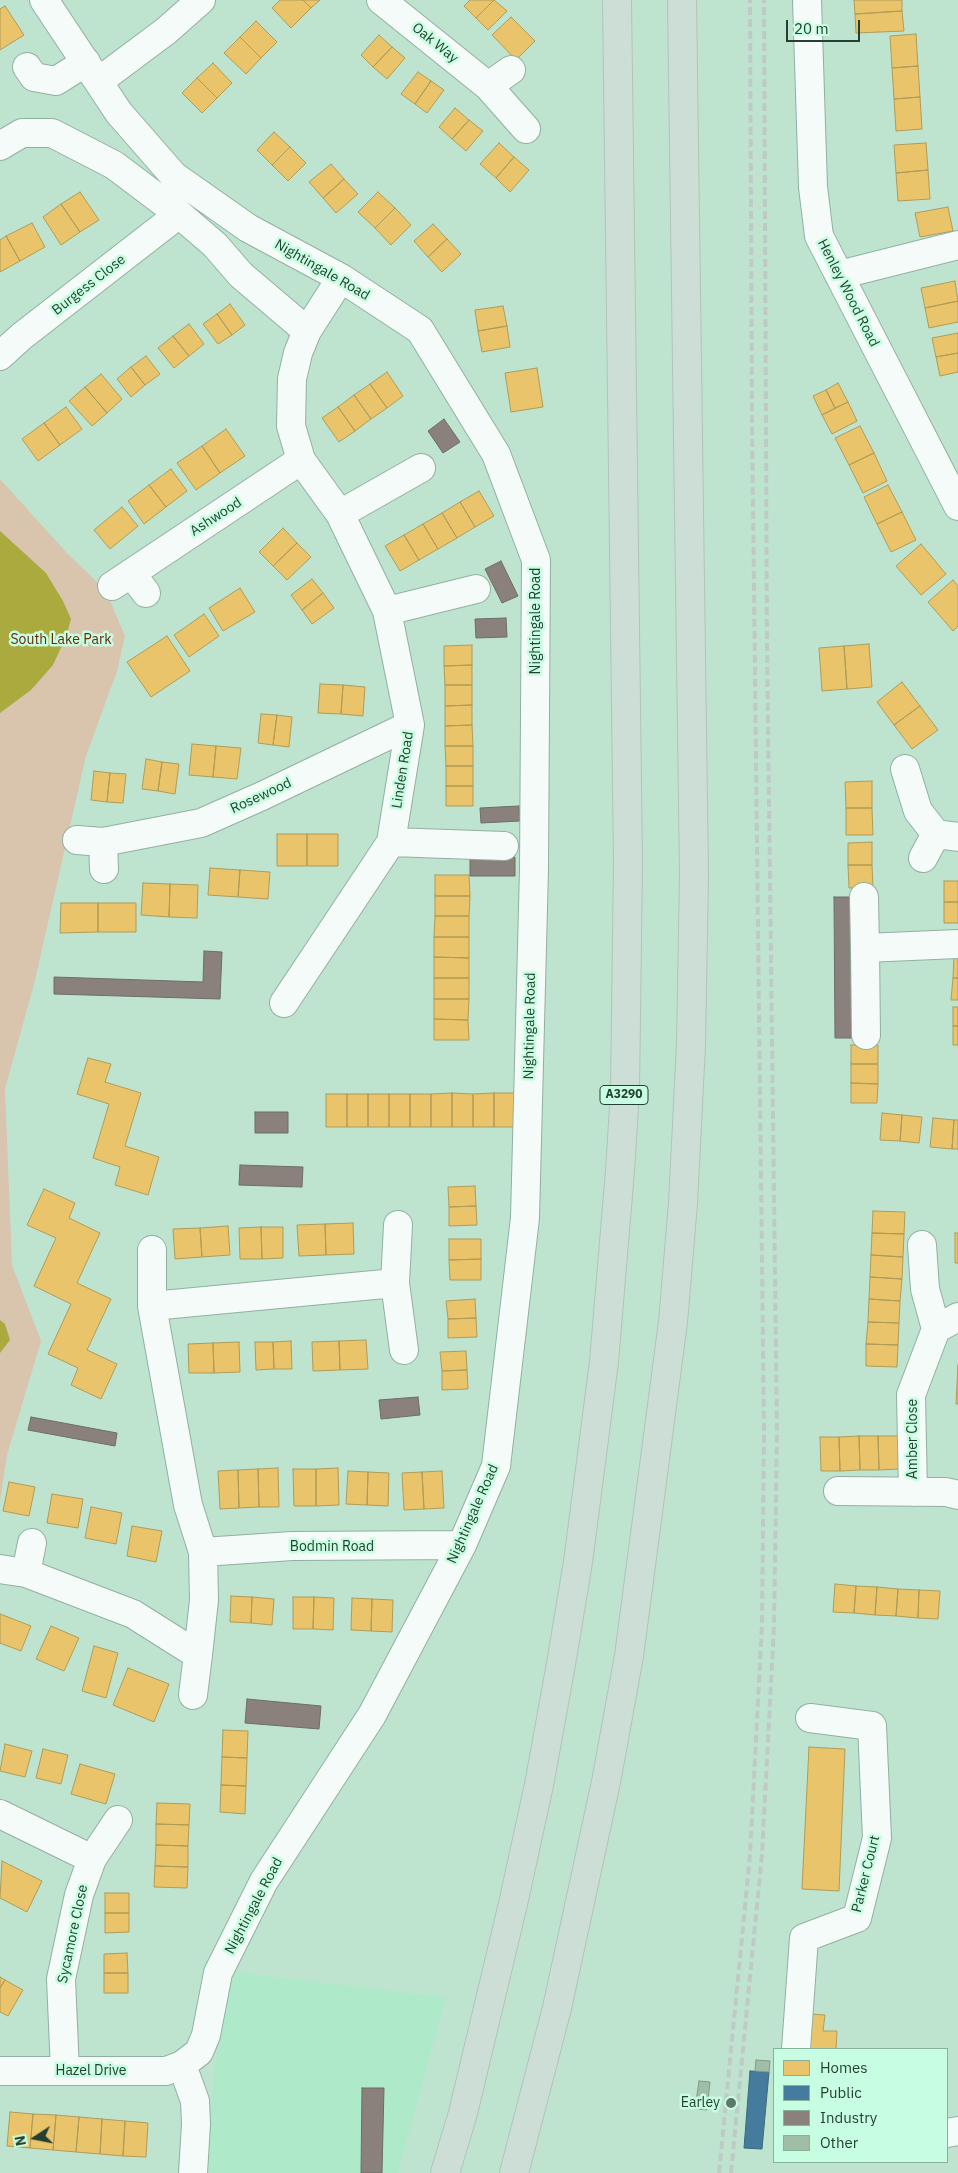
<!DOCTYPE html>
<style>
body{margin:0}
#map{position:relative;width:958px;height:2173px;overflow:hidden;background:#bee4d0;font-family:"IBM Plex Sans",sans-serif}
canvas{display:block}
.legend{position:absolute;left:773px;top:2048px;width:175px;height:115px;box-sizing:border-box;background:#c7fde0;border:1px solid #86b19a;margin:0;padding:6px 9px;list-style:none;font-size:15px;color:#244032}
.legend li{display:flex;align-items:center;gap:10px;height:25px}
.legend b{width:25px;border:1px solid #86b19a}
.north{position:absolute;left:10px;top:2113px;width:50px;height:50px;-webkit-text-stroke:4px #c7fde0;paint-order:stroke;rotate:259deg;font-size:14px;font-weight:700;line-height:20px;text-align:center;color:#244032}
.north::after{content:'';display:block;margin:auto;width:18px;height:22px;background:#244032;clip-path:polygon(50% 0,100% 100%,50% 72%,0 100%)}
.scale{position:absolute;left:786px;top:20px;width:74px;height:22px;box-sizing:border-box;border:2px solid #244032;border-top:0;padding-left:6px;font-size:15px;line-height:18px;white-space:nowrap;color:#244032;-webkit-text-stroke:4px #c7fde0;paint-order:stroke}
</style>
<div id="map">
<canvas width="958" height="2173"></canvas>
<ul class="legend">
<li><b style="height:14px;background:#e9c46a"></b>Homes</li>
<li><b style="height:14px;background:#457b9d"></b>Public</li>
<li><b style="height:14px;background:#8a817c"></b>Industry</li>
<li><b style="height:14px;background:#9fbea5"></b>Other</li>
</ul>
<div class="north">N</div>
<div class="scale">20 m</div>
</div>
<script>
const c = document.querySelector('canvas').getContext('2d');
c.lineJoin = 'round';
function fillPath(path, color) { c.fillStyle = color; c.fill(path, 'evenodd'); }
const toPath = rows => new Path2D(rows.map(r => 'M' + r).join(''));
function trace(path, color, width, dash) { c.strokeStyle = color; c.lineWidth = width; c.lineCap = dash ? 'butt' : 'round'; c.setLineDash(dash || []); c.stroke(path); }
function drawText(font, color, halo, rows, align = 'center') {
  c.font = font + ' "IBM Plex Sans",sans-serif'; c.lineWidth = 5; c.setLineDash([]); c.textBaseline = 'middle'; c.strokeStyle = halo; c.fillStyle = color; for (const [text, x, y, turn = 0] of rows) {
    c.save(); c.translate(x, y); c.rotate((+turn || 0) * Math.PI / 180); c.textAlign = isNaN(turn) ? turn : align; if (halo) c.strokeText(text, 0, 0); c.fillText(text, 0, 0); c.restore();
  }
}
fillPath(toPath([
 [232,1972,446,1997,398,2173,206,2173,214,2071]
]), '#aeeaca');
fillPath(toPath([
 [0,479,66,552,106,591,125,636,117,671,86,756,34,984,5,1089,12,1265,41,1341,7,1455,0,1501]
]), '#d9c4ad');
fillPath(toPath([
 [0,531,46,573,63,601,71,619,66,637,53,665,31,690,0,713],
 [0,1320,5,1324,10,1340,0,1353]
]), '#aaaa3e');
const homes = toPath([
 [280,0,303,0,311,8,291,28,272,8,280,0],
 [303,0,320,0,311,8,303,0],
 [470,0,494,0,476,18,464,6,470,0],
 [494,0,507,11,488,30,476,18,494,0],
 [854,0,902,0,902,11,855,14,854,0],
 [5,6,24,35,0,50,0,9,5,6],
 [902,11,904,31,856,33,855,14,902,11],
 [511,17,535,41,516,60,492,35,511,17],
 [256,21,277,42,261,58,240,37,256,21],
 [916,34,918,66,892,68,890,36,916,34],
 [379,35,392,47,373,67,361,55,379,35],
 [240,37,261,58,246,74,224,53,240,37],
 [392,47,405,58,387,79,373,67,392,47],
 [213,63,232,83,217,98,197,78,213,63],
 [918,66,920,97,894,99,892,68,918,66],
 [418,72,431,81,415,104,401,94,418,72],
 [197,78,217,98,202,113,182,93,197,78],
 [431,81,444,90,427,113,415,104,431,81],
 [920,97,922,129,896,131,894,99,920,97],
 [455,108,469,120,452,139,439,127,455,108],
 [469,120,483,131,466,151,452,139,469,120],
 [274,132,290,147,272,165,257,150,274,132],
 [499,143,514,157,496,178,480,164,499,143],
 [926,143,928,170,896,173,894,145,926,143],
 [290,147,306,163,288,181,272,165,290,147],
 [514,157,529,170,510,192,496,178,514,157],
 [331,164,344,179,323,198,309,182,331,164],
 [928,170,930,199,898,201,896,173,928,170],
 [344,179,358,194,336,213,323,198,344,179],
 [80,192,99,220,80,232,61,204,80,192],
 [378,192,395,208,375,228,358,212,378,192],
 [61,204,80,232,61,245,43,217,61,204],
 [948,207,953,231,920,237,915,213,948,207],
 [395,208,411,225,391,245,375,228,395,208],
 [32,223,45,247,20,261,6,236,32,223],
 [433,224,447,239,428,257,414,241,433,224],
 [6,236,20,261,0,272,0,240,6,236],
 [447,239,461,254,442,272,428,257,447,239],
 [955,281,958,301,925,308,921,288,955,281],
 [958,301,958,322,929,328,925,308,958,301],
 [230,304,245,325,232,335,217,314,230,304],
 [503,306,507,326,478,331,475,310,503,306],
 [217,314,232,335,218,344,203,324,217,314],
 [189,324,204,344,189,356,173,336,189,324],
 [507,326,510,347,482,352,478,331,507,326],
 [958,333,958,353,936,357,932,338,958,333],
 [173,336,189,356,174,368,158,348,173,336],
 [958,353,958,372,940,376,936,357,958,353],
 [146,356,160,374,145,385,131,367,146,356],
 [131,367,145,385,131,397,117,379,131,367],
 [537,368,543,407,511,412,505,373,537,368],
 [387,372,403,396,387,408,370,384,387,372],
 [101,374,122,399,107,413,85,387,101,374],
 [838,383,848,402,835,408,826,390,838,383],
 [370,384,387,408,371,419,354,395,370,384],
 [85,387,107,413,92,426,69,401,85,387],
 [826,390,835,408,822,415,813,396,826,390],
 [354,395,371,419,355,431,338,407,354,395],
 [848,402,857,421,832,434,822,415,848,402],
 [66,407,82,429,60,445,44,423,66,407],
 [338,407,355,431,339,442,322,418,338,407],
 [44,423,60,445,38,461,22,439,44,423],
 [860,426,874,453,849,465,835,438,860,426],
 [226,429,245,456,220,473,202,446,226,429],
 [202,446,220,473,196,490,177,463,202,446],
 [874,453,887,481,863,493,849,465,874,453],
 [171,469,187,491,166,507,149,485,171,469],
 [149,485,166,507,144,524,128,501,149,485],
 [888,485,902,512,877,524,864,497,888,485],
 [479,491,494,516,475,527,460,502,479,491],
 [460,502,475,527,457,538,442,513,460,502],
 [122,507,138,526,110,549,94,530,122,507],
 [902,512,916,540,891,552,877,524,902,512],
 [442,513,457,538,438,549,423,524,442,513],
 [423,524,438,549,419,560,404,535,423,524],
 [283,528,297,543,273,566,259,552,283,528],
 [404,535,419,560,400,571,385,546,404,535],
 [297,543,311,557,287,580,273,566,297,543],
 [921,544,946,574,921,595,896,566,921,544],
 [312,579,323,593,302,610,291,595,312,579],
 [953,580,958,586,958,626,953,631,928,602,953,580],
 [240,588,255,612,223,631,209,608,240,588],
 [323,593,334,608,312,624,302,610,323,593],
 [204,614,219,636,189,657,174,635,204,614],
 [167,636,190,671,151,697,127,662,167,636],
 [869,644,872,687,847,689,844,646,869,644],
 [472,645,472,665,444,666,444,646,472,645],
 [844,646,847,689,822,691,819,648,844,646],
 [472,665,472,685,445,685,444,666,472,665],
 [902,682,920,706,894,725,877,702,902,682],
 [320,684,343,685,341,714,318,713,320,684],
 [343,685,365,687,363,716,341,714,343,685],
 [445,685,472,685,472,705,445,706,445,685],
 [472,705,472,725,445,726,445,706,472,705],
 [920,706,938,730,912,749,894,725,920,706],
 [261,714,277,715,273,745,258,743,261,714],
 [277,715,292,717,289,747,273,745,277,715],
 [472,725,473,746,445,746,445,726,472,725],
 [192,744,216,746,213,777,189,775,192,744],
 [216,746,241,748,237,779,213,777,216,746],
 [445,746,473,746,473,766,446,766,445,746],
 [146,759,162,762,158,791,142,789,146,759],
 [162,762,179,764,175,794,158,791,162,762],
 [446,766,473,766,473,786,446,786,446,766],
 [94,771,110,773,107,802,91,800,94,771],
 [110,773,126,774,123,803,107,802,110,773],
 [872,781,872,808,846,808,845,782,872,781],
 [446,786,473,786,473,806,446,806,446,786],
 [846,808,872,808,873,835,846,835,846,808],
 [277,834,307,834,307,866,277,866,277,834],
 [307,834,338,834,338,866,307,866,307,834],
 [872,842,872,865,848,865,848,843,872,842],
 [848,865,872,865,873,887,849,888,848,865],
 [210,868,240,870,238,897,208,895,210,868],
 [240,870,270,872,268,899,238,897,240,870],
 [435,875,469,875,470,896,435,896,435,875],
 [944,881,958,881,958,902,944,902,944,881],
 [143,883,170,884,169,917,141,915,143,883],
 [170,884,198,885,197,918,169,917,170,884],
 [435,896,470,896,469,916,435,916,435,896],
 [944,902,958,902,958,923,944,923,944,902],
 [61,903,98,903,98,932,60,933,61,903],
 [98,903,136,903,136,932,98,932,98,903],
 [435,916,469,916,469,937,434,937,435,916],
 [434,937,469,937,469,958,434,957,434,937],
 [954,955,958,956,958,978,953,978,954,955],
 [434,957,469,958,469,978,434,978,434,957],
 [434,978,469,978,469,999,434,999,434,978],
 [953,978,958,978,958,1000,951,1000,953,978],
 [434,999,469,999,468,1020,434,1019,434,999],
 [953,1007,958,1007,958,1026,953,1026,953,1007],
 [434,1019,468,1020,469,1040,434,1040,434,1019],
 [953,1026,958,1026,958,1045,953,1045,953,1026],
 [851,1045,878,1045,878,1064,851,1064,851,1045],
 [88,1058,111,1064,105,1082,141,1093,125,1146,159,1157,148,1195,115,1185,120,1167,93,1158,109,1104,77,1094,88,1058],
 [851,1064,878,1064,878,1084,851,1083,851,1064],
 [851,1083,878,1084,877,1103,851,1103,851,1083],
 [452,1093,473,1094,473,1127,452,1127,452,1093],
 [452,1093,452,1127,431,1127,431,1094,452,1093],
 [494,1093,515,1093,515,1127,494,1127,494,1093],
 [494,1093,494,1127,473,1127,473,1094,494,1093],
 [326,1094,347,1094,347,1127,326,1127,326,1094],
 [347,1094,368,1094,368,1127,347,1127,347,1094],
 [368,1094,389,1094,389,1127,368,1127,368,1094],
 [389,1094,410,1094,410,1127,389,1127,389,1094],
 [410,1094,431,1094,431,1127,410,1127,410,1094],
 [882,1113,902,1115,900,1141,880,1140,882,1113],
 [902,1115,922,1117,919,1143,900,1141,902,1115],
 [933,1118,954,1120,952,1149,930,1147,933,1118],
 [954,1120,958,1120,958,1149,952,1149,954,1120],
 [475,1186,476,1206,449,1207,448,1187,475,1186],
 [44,1189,75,1203,69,1218,100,1233,77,1283,111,1299,87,1350,117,1364,101,1399,71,1385,78,1368,48,1354,71,1304,34,1286,56,1238,27,1225,44,1189],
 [476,1206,477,1225,449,1226,449,1207,476,1206],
 [873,1211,905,1212,904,1234,872,1233,873,1211],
 [353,1223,354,1254,326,1255,325,1224,353,1223],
 [325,1224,326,1255,299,1256,297,1225,325,1224],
 [228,1226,230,1255,202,1257,200,1228,228,1226],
 [261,1227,283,1227,283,1258,262,1259,261,1227],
 [261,1227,262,1259,240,1259,239,1228,261,1227],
 [200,1228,202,1257,175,1259,173,1229,200,1228],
 [872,1233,904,1234,903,1257,871,1255,872,1233],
 [955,1233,958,1233,958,1263,955,1263,955,1233],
 [449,1239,481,1239,481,1259,449,1260,449,1239],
 [871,1255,903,1257,902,1279,870,1277,871,1255],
 [481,1259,481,1280,450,1280,449,1260,481,1259],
 [870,1277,902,1279,900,1301,869,1299,870,1277],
 [475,1299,476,1318,448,1319,446,1301,475,1299],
 [869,1299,900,1301,899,1323,868,1322,869,1299],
 [476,1318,477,1337,448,1338,448,1319,476,1318],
 [868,1322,899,1323,898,1345,866,1344,868,1322],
 [366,1340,368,1369,340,1370,339,1341,366,1340],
 [291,1341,292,1369,274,1369,273,1342,291,1341],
 [339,1341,340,1370,313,1371,312,1342,339,1341],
 [239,1342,240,1372,214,1373,213,1343,239,1342],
 [255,1342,273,1342,274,1369,256,1370,255,1342],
 [213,1343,214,1373,189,1373,188,1344,213,1343],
 [866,1344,898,1345,897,1367,866,1366,866,1344],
 [466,1351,467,1370,442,1371,440,1352,466,1351],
 [958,1365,958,1404,956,1404,958,1365],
 [467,1370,468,1389,442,1390,442,1371,467,1370],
 [859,1436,860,1470,840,1471,839,1437,859,1436],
 [859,1436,878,1436,879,1470,860,1470,859,1436],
 [878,1436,898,1436,899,1469,879,1470,878,1436],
 [820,1437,839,1437,840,1471,821,1471,820,1437],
 [278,1468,279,1507,259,1507,258,1469,278,1468],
 [338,1468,339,1505,316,1506,316,1469,338,1468],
 [258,1469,259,1507,239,1508,238,1470,258,1469],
 [293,1469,316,1469,316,1506,294,1506,293,1469],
 [238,1470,239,1508,220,1509,218,1471,238,1470],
 [348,1471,368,1472,367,1505,346,1504,348,1471],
 [442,1471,444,1508,424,1509,422,1472,442,1471],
 [368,1472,389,1473,388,1506,367,1505,368,1472],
 [422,1472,424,1509,404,1510,402,1473,422,1472],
 [9,1482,35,1487,29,1516,3,1511,9,1482],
 [52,1494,83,1499,78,1528,47,1523,52,1494],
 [91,1507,122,1513,116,1544,85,1538,91,1507],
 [132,1526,162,1531,156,1562,127,1556,132,1526],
 [835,1584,856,1586,854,1613,833,1612,835,1584],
 [856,1586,877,1587,875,1615,854,1613,856,1586],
 [877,1587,898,1589,896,1616,875,1615,877,1587],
 [898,1589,919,1590,918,1618,896,1616,898,1589],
 [919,1590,940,1591,938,1619,918,1618,919,1590],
 [231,1596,252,1597,251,1623,230,1622,231,1596],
 [252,1597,274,1599,272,1625,251,1623,252,1597],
 [293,1597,314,1597,313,1629,293,1629,293,1597],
 [314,1597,334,1598,333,1630,313,1629,314,1597],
 [352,1598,372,1599,371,1631,351,1630,352,1598],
 [372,1599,393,1600,392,1632,371,1631,372,1599],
 [0,1614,31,1626,21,1651,0,1643,0,1614],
 [51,1626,79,1638,64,1671,36,1659,51,1626],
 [94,1646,118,1653,106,1698,82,1691,94,1646],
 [128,1668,169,1684,154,1722,113,1705,128,1668],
 [223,1730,248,1731,247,1758,222,1757,223,1730],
 [5,1744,32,1751,25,1777,0,1771,5,1744],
 [809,1747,845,1749,839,1891,802,1889,809,1747],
 [43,1749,68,1755,61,1784,36,1778,43,1749],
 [222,1757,247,1758,246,1786,221,1785,222,1757],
 [80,1764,115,1774,106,1804,71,1794,80,1764],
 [221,1785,246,1786,245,1814,220,1812,221,1785],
 [157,1803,190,1804,189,1825,156,1824,157,1803],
 [156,1824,189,1825,188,1846,156,1845,156,1824],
 [156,1845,188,1846,188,1867,155,1866,156,1845],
 [2,1861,42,1881,27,1912,0,1898,2,1861],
 [155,1866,188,1867,187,1888,154,1887,155,1866],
 [105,1893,129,1893,129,1913,105,1913,105,1893],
 [105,1913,129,1913,129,1932,105,1933,105,1913],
 [127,1953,128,1973,104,1973,104,1954,127,1953],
 [104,1973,128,1973,128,1993,104,1993,104,1973],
 [0,1977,5,1980,0,1988,0,1977],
 [5,1980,23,1990,8,2016,0,2012,0,1988,5,1980],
 [811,2014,825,2015,823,2031,837,2031,836,2049,803,2049,811,2014],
 [10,2112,33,2114,30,2148,7,2146,10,2112],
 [33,2114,56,2115,53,2150,30,2148,33,2114],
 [56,2115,79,2117,76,2152,53,2150,56,2115],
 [79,2117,102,2119,100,2154,76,2152,79,2117],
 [102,2119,125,2121,123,2156,100,2154,102,2119],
 [125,2121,148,2123,146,2157,123,2156,125,2121]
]);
fillPath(homes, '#e9c46a');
trace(homes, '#ae9c59', 1);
const public = toPath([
 [750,2071,769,2072,762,2149,744,2148,750,2071]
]);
fillPath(public, '#457b9d');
trace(public, '#3b697d', 1);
const industry = toPath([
 [444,419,460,442,443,453,428,431,444,419],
 [501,561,518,596,502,603,485,569,501,561],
 [506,618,507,637,476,638,475,619,506,618],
 [519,806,520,821,481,823,480,808,519,806],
 [470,857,515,857,515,876,470,876,470,857],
 [834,897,851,897,853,1038,835,1038,834,897],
 [204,951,222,952,220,999,54,994,54,977,203,982,204,951],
 [255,1112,288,1112,288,1133,255,1133,255,1112],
 [240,1165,303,1167,302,1187,239,1185,240,1165],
 [418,1397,420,1415,381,1419,379,1400,418,1397],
 [31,1417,117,1433,115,1446,28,1430,31,1417],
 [247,1699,321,1706,319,1729,245,1723,247,1699],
 [362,2088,384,2088,382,2173,361,2173,362,2088]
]);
fillPath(industry, '#8a817c');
trace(industry, '#6b6e66', 1);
const building = toPath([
 [756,2060,770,2061,769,2072,755,2071,756,2060],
 [699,2081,710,2082,707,2110,695,2109,699,2081]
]);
fillPath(building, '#9fbea5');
trace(building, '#829b88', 1);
const minor = toPath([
 [381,0,488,86,511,70],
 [807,0,813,187,819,236,958,506],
 [27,67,34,77,56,81,86,62],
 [99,81,166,31,201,0],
 [488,86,526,129],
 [0,146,22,133,52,133,114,165,179,214],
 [839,275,958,245],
 [0,356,22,336,179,214,215,245,241,275,307,331],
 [340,514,421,468],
 [131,573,146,593],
 [112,586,301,460],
 [387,611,476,589],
 [905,769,918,811,936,834,958,837],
 [77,840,103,842,201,823,262,796,410,725],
 [103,842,104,869],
 [391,842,504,846],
 [923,858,936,834],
 [864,897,865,948,958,944],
 [865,948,866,1035],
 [284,1003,391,842,410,725,387,611,340,514,301,460,291,426,292,379,298,353,307,331,341,278],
 [922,1245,925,1289,936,1329],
 [152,1250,152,1306,188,1505,203,1552,292,1546,462,1545],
 [395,1283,398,1225],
 [152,1306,395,1283,404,1350],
 [838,1491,946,1492,958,1495],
 [913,1492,911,1395,936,1329,958,1317],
 [0,1569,26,1573,133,1614,198,1655,204,1600,203,1552],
 [26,1573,32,1543],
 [193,1695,198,1655],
 [0,1814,92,1859],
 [796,2049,804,1938,857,1918,877,1838,872,1726,810,1718],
 [182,2065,195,2101,196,2124,193,2173],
 [0,2071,166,2071,182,2065,199,2052,206,2035,218,1973,264,1881,372,1715,462,1545,496,1466,525,1218,534,869,536,560,496,454,420,330,341,278,248,228,174,176,119,113,44,0],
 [65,2071,61,1979,79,1895,92,1859,118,1820],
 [947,2133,958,2131]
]);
const major = toPath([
 [445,2173,463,2113,513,1904,539,1785,561,1664,578,1562,604,1362,620,1171,625,1091,628,862,617,0],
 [514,2173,557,2008,606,1782,629,1656,673,1322,683,1203,691,1045,694,875,682,0]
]);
trace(minor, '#92b0a1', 30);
trace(major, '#b1c4ba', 30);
trace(minor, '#f5fbf8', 28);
trace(major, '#cdded7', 28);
trace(toPath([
 [719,2173,750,1855,762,1624,764,1432,752,422,750,0],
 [731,2173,762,1854,774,1626,777,1431,767,646,764,0]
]), '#c0cac5', 4, [8, 4]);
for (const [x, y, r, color] of [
 [731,2103,6,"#5a7969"]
]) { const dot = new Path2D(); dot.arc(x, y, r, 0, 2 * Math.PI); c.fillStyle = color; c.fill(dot); trace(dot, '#c7fde0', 2); }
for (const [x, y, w] of [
 [624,1095,48]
]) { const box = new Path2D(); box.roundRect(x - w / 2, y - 9.5, w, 19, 4); c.fillStyle = '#c7fde0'; c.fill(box); trace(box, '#244032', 1); }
drawText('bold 12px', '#244032', null, [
 ["A3290",624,1095]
]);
drawText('14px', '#244032', '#c7fde0', [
 ["Oak Way",435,43,39],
 ["Nightingale Road",322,270,30],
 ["Burgess Close",89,285,-38],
 ["Henley Wood Road",848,293,63],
 ["Ashwood",216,517,-33],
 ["Nightingale Road",536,621,-90],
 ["Linden Road",403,770,-81],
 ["Rosewood",261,796,-25],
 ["Nightingale Road",530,1026,-89],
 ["Amber Close",913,1439,-90],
 ["Nightingale Road",473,1514,-66],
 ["Bodmin Road",332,1547],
 ["Parker Court",866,1874,-76],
 ["Nightingale Road",254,1906,-62],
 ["Sycamore Close",73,1934,-78],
 ["Hazel Drive",91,2071]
]);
drawText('14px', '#68280c', '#c7fde0', [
 ["South Lake Park",61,640]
]);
drawText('14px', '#244032', '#c7fde0', [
 ["Earley",720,2103]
], 'right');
</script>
